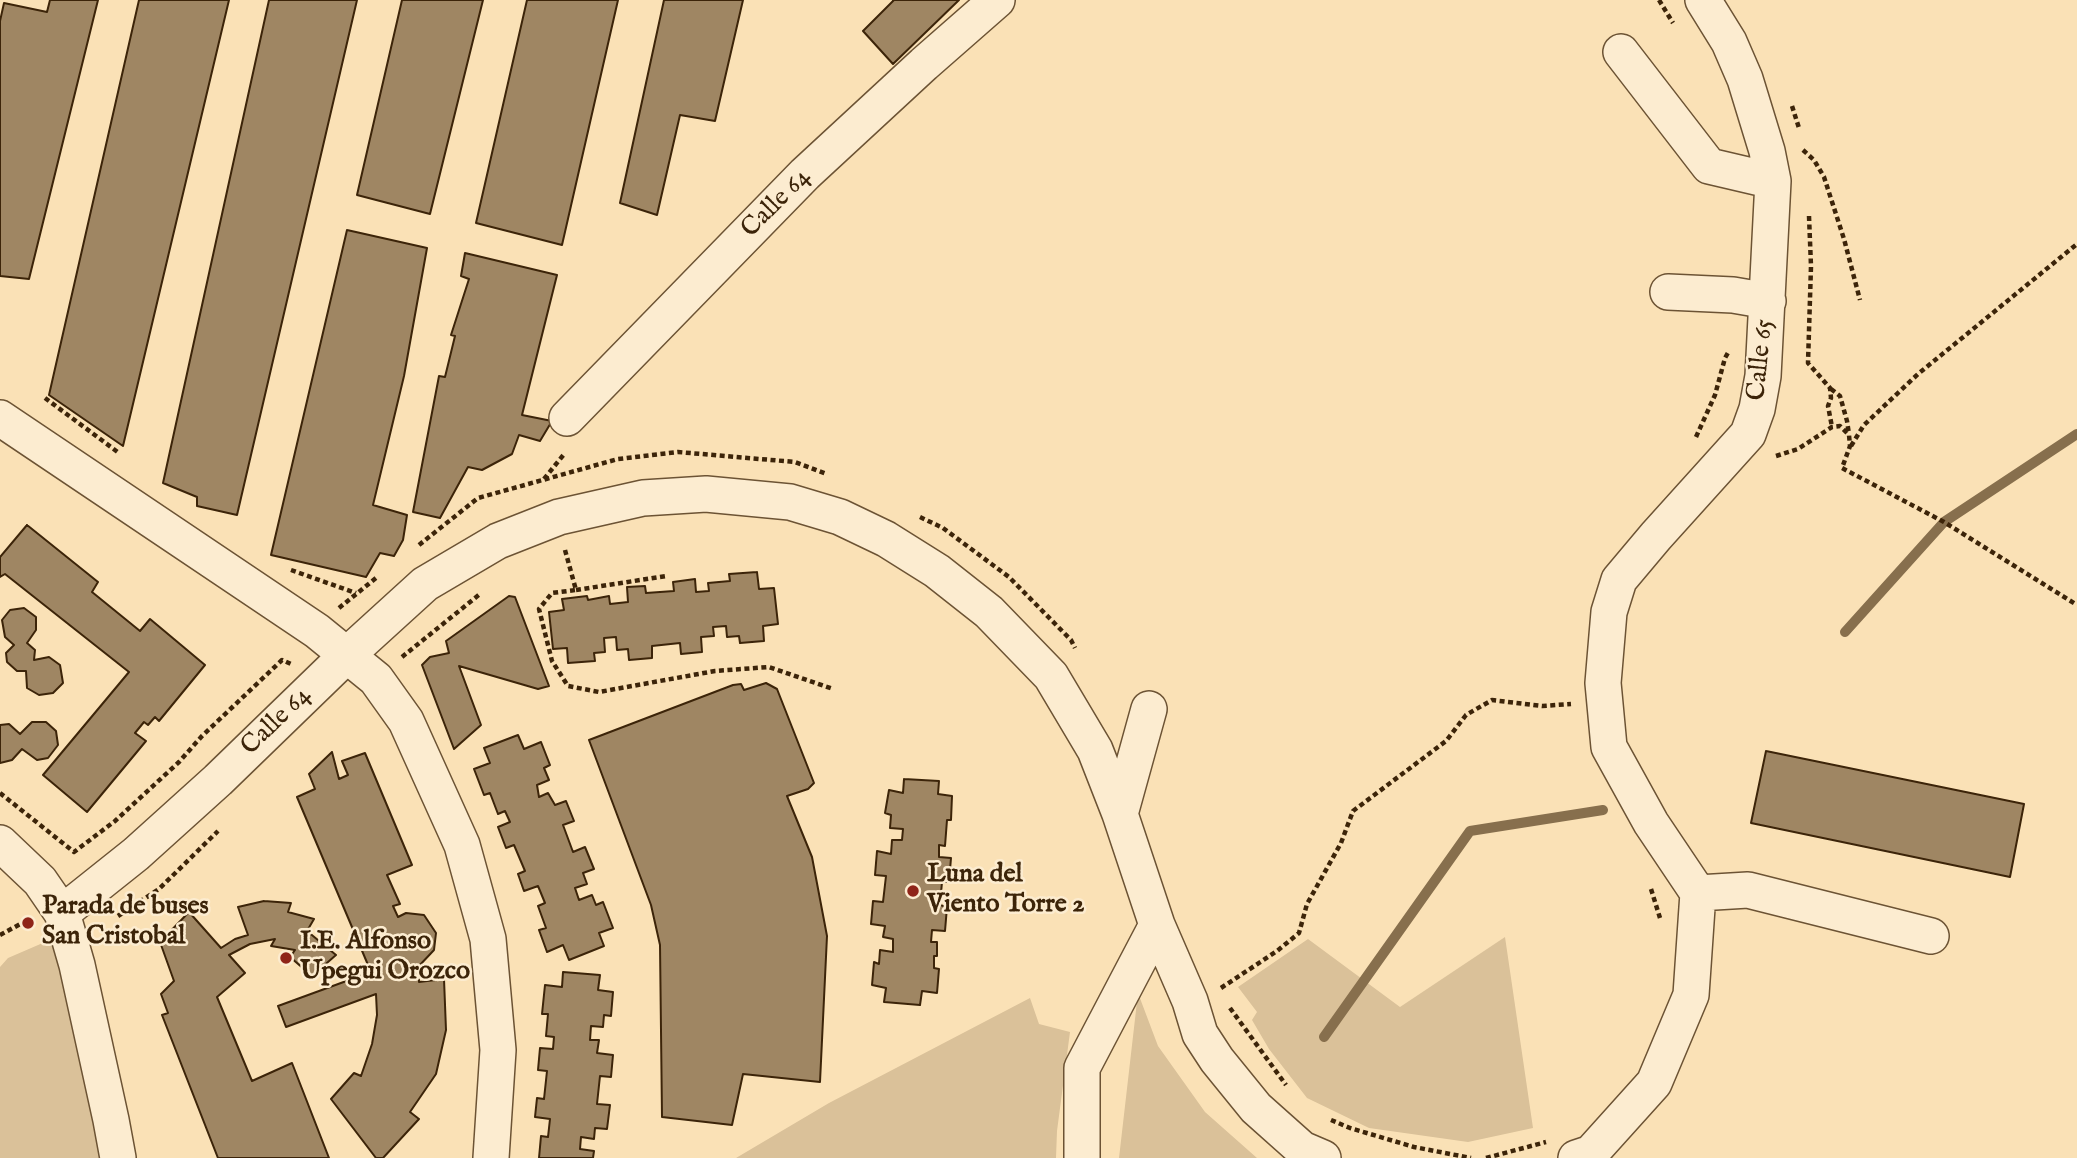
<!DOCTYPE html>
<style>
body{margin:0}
canvas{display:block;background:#fae1b6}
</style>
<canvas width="2077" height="1158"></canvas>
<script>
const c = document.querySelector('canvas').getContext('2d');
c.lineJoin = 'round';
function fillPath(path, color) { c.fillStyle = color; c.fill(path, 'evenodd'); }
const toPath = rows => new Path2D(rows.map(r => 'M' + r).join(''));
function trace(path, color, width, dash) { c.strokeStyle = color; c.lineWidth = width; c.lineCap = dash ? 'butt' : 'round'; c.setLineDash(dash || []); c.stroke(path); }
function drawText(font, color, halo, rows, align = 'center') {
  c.font = font + ' "IM FELL English",serif'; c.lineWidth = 5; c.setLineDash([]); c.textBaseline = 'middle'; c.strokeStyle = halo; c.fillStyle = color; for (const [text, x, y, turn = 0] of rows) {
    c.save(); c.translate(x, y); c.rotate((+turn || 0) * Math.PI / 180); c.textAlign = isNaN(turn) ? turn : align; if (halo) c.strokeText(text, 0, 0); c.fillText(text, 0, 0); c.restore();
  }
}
fillPath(toPath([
 [1505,937,1533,1128,1468,1142,1369,1128,1307,1098,1269,1049,1252,1020,1257,1012,1238,987,1308,939,1400,1007],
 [52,939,77,1046,89,1059,99,1144,99,1158,0,1158,0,967,8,958],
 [1138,993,1158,1046,1205,1112,1257,1158,1119,1158],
 [1030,998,1039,1024,1070,1032,1057,1131,1056,1158,736,1158,829,1103]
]), '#dac199');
trace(toPath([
 [1845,632,1944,522,2077,434],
 [1324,1037,1470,831,1603,810]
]), '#876f4d', 10);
const building = toPath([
 [50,0,98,0,29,279,0,276,0,21,4,3,47,12,50,0],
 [139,0,229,0,123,446,49,395,139,0],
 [269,0,357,0,237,515,197,506,197,497,163,483,269,0],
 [402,0,483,0,430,214,357,195,402,0],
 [527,0,618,0,562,245,476,223,527,0],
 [664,0,743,0,715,121,680,115,657,215,620,203,664,0],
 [894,0,893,0,959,0,893,64,863,31,894,0],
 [347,230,427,248,404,376,373,505,407,515,403,540,394,556,380,553,366,577,271,555,347,230],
 [465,253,557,275,522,415,552,421,540,441,519,435,512,454,482,470,468,467,440,518,413,512,439,376,445,377,455,336,451,335,469,279,461,276,465,253],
 [27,525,98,582,92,592,140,631,150,619,205,665,159,721,155,717,148,725,144,722,135,733,146,741,87,812,43,775,129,672,5,574,0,577,0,557,27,525],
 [757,572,759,589,774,588,778,624,763,626,764,641,740,643,739,636,727,637,726,626,713,627,714,636,701,637,702,652,681,654,680,643,652,646,652,658,629,660,628,649,617,650,616,637,604,638,605,652,594,653,595,661,568,663,567,648,553,649,549,612,564,610,562,599,587,596,588,600,609,596,610,604,628,602,627,587,645,586,646,593,674,591,673,582,695,579,696,592,709,591,708,583,730,581,729,574,757,572],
 [509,596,515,597,549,686,538,689,459,666,481,725,454,749,422,665,430,657,449,653,446,641,509,596],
 [24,608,36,617,36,630,27,643,35,650,34,660,49,657,60,665,63,683,53,693,39,695,27,688,26,671,17,671,7,662,6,653,14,645,5,637,2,620,10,610,24,608],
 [766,683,777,689,814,783,808,789,787,796,812,857,827,936,820,1082,743,1074,732,1125,662,1117,660,945,651,905,589,740,733,685,741,684,744,690,766,683],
 [32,722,46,722,56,731,58,745,48,758,37,760,22,749,12,760,0,763,0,725,9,724,20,734,32,722],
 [518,735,524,749,541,742,550,765,544,768,549,780,537,785,539,797,548,793,555,805,566,801,574,821,563,825,573,852,585,847,594,869,583,873,587,884,575,888,579,900,592,895,596,905,603,902,613,928,599,933,604,946,569,960,563,945,547,952,539,930,546,928,538,906,545,903,538,886,524,891,518,874,525,871,514,845,506,848,498,827,510,822,505,811,498,814,490,793,484,795,474,769,490,763,484,748,518,735],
 [1766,751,2024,804,2010,877,1751,823,1766,751],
 [332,752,339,779,348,775,342,761,365,753,412,865,387,875,400,904,393,906,398,917,406,913,424,915,436,933,434,950,418,967,419,982,444,979,446,1030,436,1074,410,1112,419,1119,383,1158,376,1158,331,1099,354,1073,361,1076,372,1044,377,1015,376,994,286,1027,278,1006,371,972,297,797,315,789,309,774,332,752],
 [904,779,939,781,938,794,952,796,951,820,947,820,945,846,939,845,939,857,951,858,949,882,942,882,940,905,947,907,945,931,932,930,931,942,937,942,937,956,934,956,934,968,939,969,937,993,922,991,920,1005,884,1002,886,988,872,985,874,962,879,964,880,950,893,952,893,939,883,937,885,926,871,924,873,901,883,902,886,876,875,875,877,851,891,854,892,840,902,840,903,829,890,828,891,815,885,813,889,790,903,793,904,779],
 [264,901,291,903,288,912,314,919,307,931,336,955,312,976,290,957,295,950,271,946,275,939,250,944,229,955,245,973,217,997,252,1081,292,1063,329,1158,218,1158,162,1015,168,1013,161,994,174,981,160,942,189,912,221,948,235,939,248,935,238,907,264,901],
 [563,972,600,975,598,990,613,992,611,1016,604,1015,603,1027,591,1026,590,1040,599,1040,597,1053,613,1055,611,1077,600,1076,597,1104,610,1105,607,1129,595,1128,594,1139,581,1137,580,1149,594,1151,593,1158,539,1158,541,1136,548,1137,550,1119,535,1117,537,1098,544,1099,547,1071,538,1070,540,1048,553,1049,554,1037,546,1036,548,1014,542,1014,545,985,562,987,563,972]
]);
fillPath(building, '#9f8663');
trace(building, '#3c2409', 2);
const minor = toPath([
 [1621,52,1709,166,1773,181],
 [1668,292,1733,295,1768,301],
 [0,418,317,631,376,679,406,721,462,845,488,939,498,1050,491,1158],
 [567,418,805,174,924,64,997,0],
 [1120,814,1149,709],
 [0,843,40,881,62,913,77,965,111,1120,118,1158],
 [1698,893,1748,890,1931,936],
 [62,913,136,854,218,780,347,655,425,584,498,541,559,517,643,498,706,494,790,502,840,517,886,539,937,571,989,612,1051,676,1095,750,1120,814,1157,925,1082,1068,1082,1158],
 [1157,925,1190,1001,1200,1034,1217,1060,1256,1108,1302,1149,1323,1158],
 [1576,1158,1591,1153,1654,1083,1691,995,1698,893,1651,823,1609,747,1603,683,1609,612,1619,580,1656,536,1748,434,1757,409,1763,376,1773,181,1767,151,1745,79,1729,42,1703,0]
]);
trace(minor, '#6c5334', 38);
trace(toPath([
 [1659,0,1673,23],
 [1792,106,1799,128],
 [1803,150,1814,160,1824,177,1844,239,1860,300],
 [1809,216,1811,266,1808,363,1830,388,1831,398,1828,406,1832,427],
 [1831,389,1840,396,1847,421,1849,434],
 [45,398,119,453],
 [1696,437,1715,395,1725,358,1729,351],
 [1851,446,1864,425,1918,374,2077,244],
 [1776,456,1798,449,1832,427,1840,426,1849,435,1850,446,1842,468,1944,522,2077,605],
 [544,479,565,453],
 [920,517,943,528,1009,577,1071,640,1075,648],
 [419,545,478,498,618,459,678,452,795,462,827,474],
 [565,550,576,590,552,593,539,609,552,661,568,686,599,692,715,671,769,667,833,689],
 [291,570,356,593],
 [576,590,666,576],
 [339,608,376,578],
 [402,657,480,594],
 [0,793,74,852,115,821,179,762,202,736,282,660,291,664],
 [1651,889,1660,918],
 [118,916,159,889,218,831],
 [0,935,26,921],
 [1221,988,1277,951,1299,933,1307,904,1341,843,1353,811,1446,741,1466,715,1492,700,1542,706,1571,704],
 [1230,1008,1286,1085],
 [1331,1120,1350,1128,1414,1147,1471,1158],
 [1486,1158,1546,1142]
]), '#3c2409', 4.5, [5, 3.5]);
trace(minor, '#fcecd0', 35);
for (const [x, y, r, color] of [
 [913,891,7,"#8f2418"],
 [28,923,7,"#8f2418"],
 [286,958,7,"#8f2418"]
]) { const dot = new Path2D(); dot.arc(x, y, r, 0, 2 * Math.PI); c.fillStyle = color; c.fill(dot); trace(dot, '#fcecd0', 2.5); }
drawText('26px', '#3c2409', '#fcecd0', [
 ["Calle 64",777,204,-45],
 ["Calle 65",1762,360,-84],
 ["Calle 64",277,722,-44]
]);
drawText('bold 26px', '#3c2409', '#fcecd0', [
 ["Luna del",927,876],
 ["Viento Torre 2",927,906],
 ["Parada de buses",42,908],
 ["San Cristobal",42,938],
 ["I.E. Alfonso",300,943],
 ["Upegui Orozco",300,973]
], 'left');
</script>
